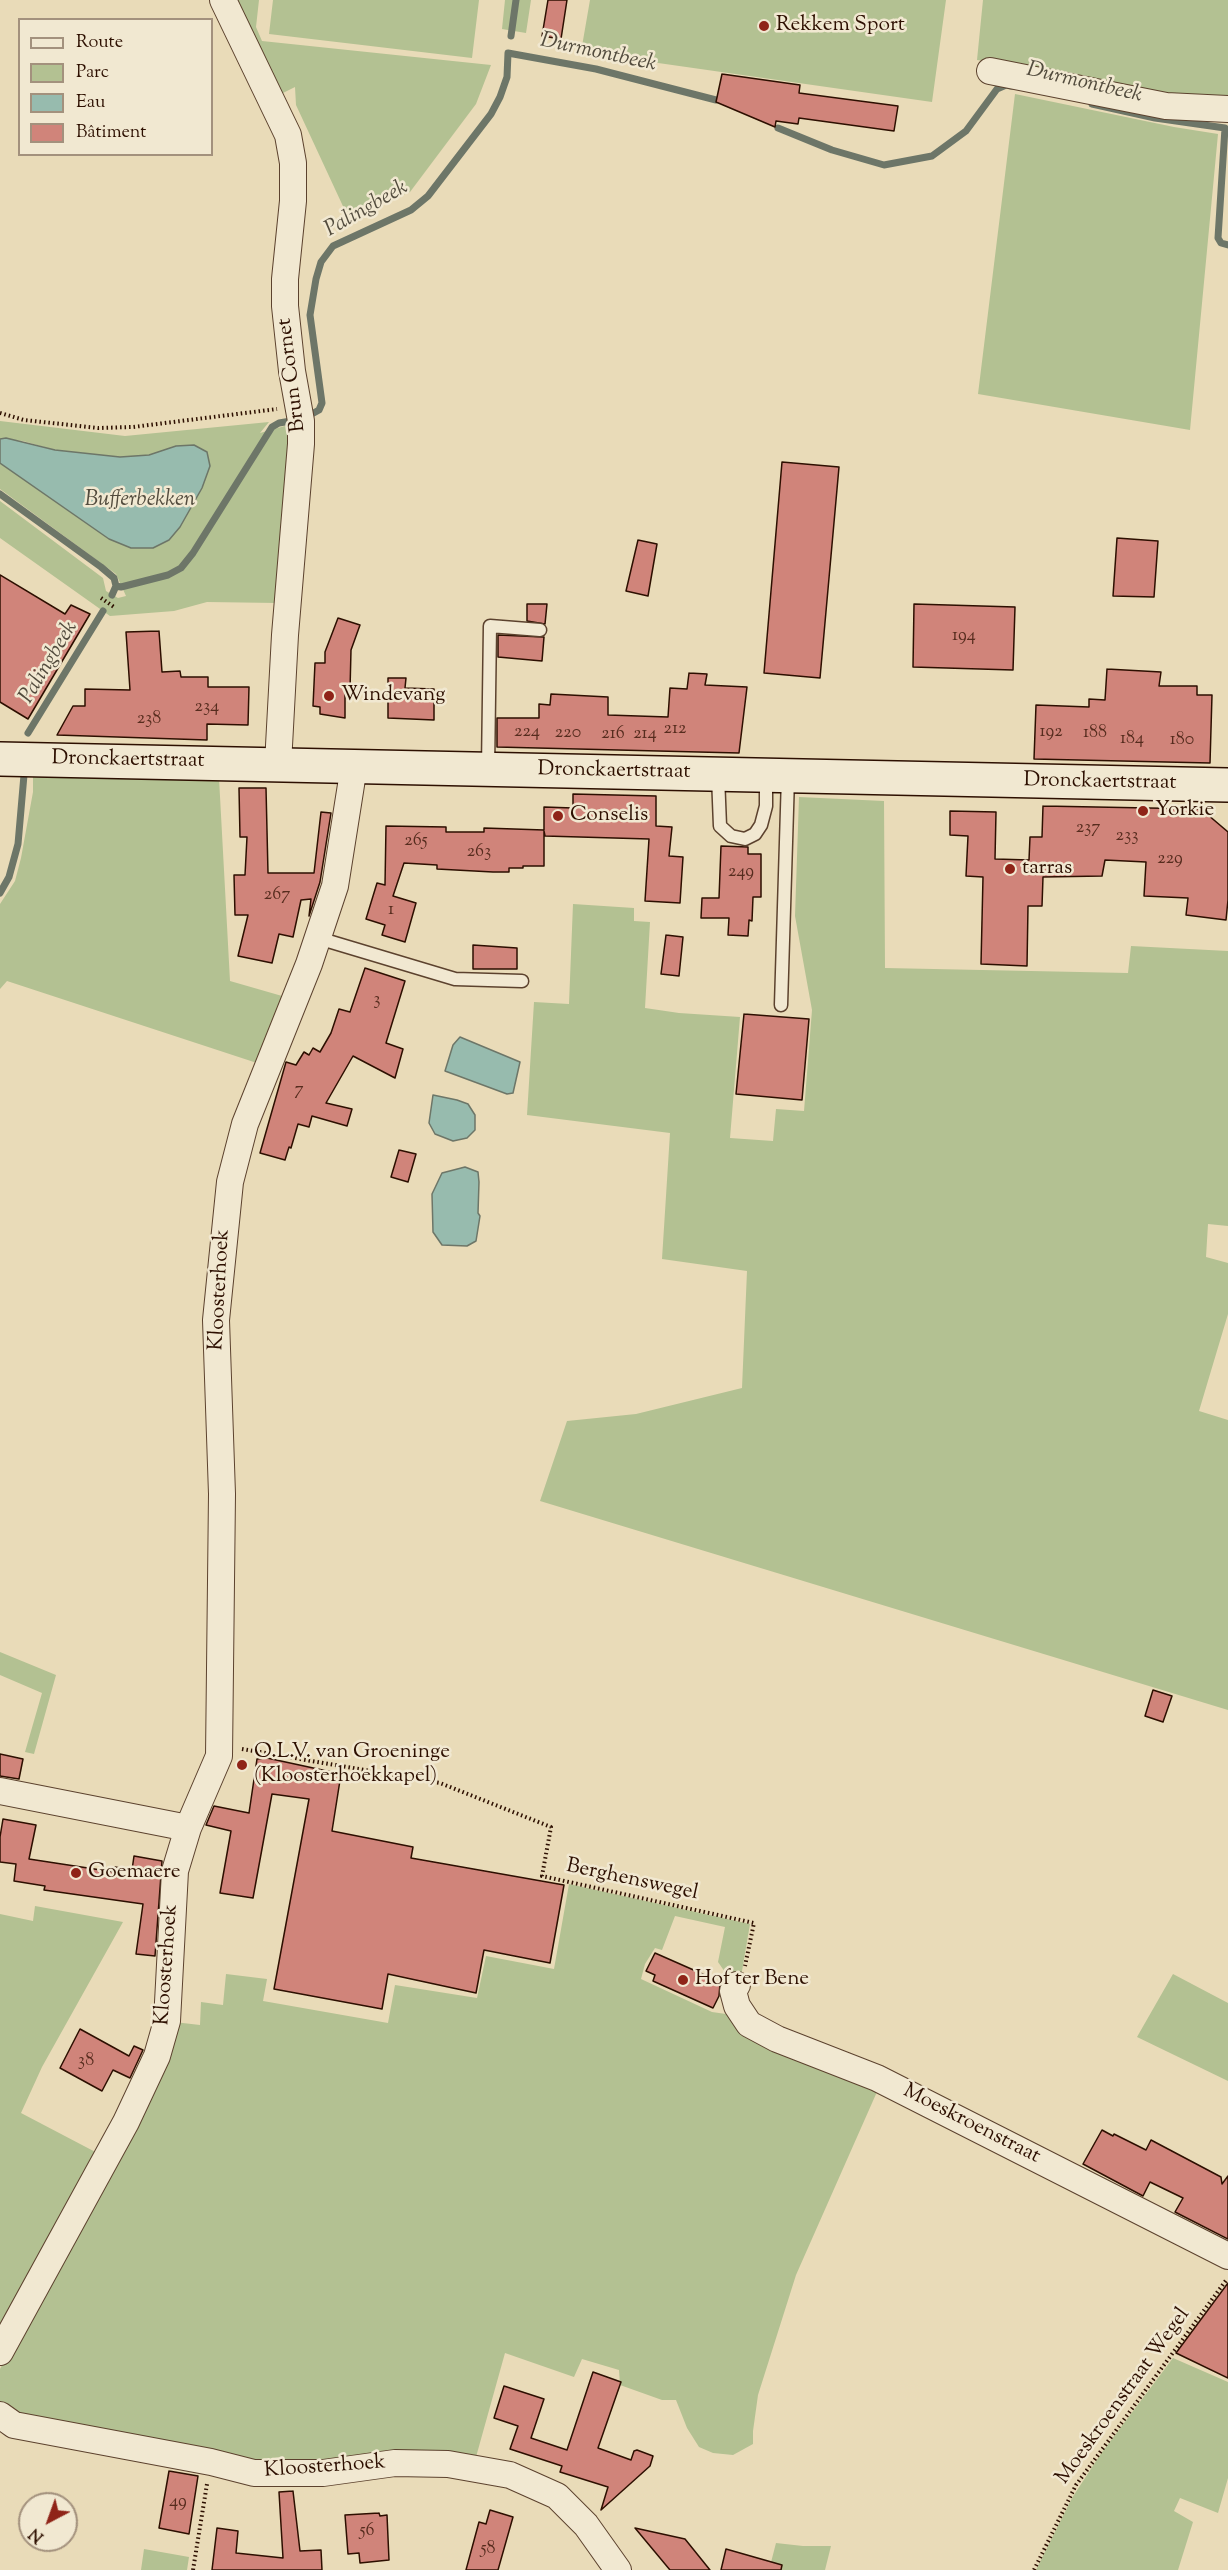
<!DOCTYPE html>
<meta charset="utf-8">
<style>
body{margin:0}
#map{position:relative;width:1228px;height:2570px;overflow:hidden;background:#e9dbb8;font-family:"Sorts Mill Goudy",serif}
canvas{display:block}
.legend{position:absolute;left:18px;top:18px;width:195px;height:138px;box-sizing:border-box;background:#f1e8d1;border:2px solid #a3917d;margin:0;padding:8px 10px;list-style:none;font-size:18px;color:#2d0f00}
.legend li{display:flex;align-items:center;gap:12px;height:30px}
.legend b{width:30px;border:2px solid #a3917d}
.north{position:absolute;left:18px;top:2492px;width:60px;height:60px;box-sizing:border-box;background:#f1e8d1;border:2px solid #a3917d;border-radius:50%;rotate:221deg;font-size:16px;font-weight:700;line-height:24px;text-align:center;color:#2d0f00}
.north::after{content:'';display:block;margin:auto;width:21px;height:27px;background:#8f2418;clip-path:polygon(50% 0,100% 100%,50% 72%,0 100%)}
</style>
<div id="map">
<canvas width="1228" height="2570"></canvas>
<ul class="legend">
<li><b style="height:8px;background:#f1e8d1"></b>Route</li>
<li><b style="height:16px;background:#b3c192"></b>Parc</li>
<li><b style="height:16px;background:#97bbae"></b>Eau</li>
<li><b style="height:16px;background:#d0847a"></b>Bâtiment</li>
</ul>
<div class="north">N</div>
</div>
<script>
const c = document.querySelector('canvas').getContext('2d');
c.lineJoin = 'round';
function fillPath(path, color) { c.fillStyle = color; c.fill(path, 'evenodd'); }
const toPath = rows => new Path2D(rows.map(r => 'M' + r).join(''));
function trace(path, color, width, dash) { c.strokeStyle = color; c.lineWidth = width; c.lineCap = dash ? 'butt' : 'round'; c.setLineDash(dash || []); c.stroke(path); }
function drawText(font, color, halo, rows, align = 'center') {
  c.font = font + ' "Sorts Mill Goudy",serif'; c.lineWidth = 5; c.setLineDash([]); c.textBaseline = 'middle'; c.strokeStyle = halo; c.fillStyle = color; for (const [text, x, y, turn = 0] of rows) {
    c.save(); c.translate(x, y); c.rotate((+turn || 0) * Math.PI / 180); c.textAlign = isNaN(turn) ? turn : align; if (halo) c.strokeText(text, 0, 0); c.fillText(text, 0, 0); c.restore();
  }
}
fillPath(toPath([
 [228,0,259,0,256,27,262,41,491,65,476,104,410,192,348,217,296,105,295,87,277,96],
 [273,0,479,0,472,58,269,34],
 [505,0,531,0,526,33,502,29],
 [590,0,946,0,932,102,581,52],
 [983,0,1228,0,1228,101,1145,95,1034,68,977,60],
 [1015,94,1174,127,1218,134,1190,430,978,394],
 [0,421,125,436,269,422,260,433,292,424,277,603,207,602,174,611,110,616,0,538,0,501,103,578,106,591,118,598,126,596,116,574,0,489,0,463,109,539,180,527,202,488,210,466,176,446,149,455,120,457,55,450,23,441,0,439],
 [33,775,219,778,230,981,289,998,260,1064,7,981,0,989,0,904,15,881,21,858,33,792],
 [799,797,884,801,885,968,1128,973,1131,946,1228,951,1228,1226,1208,1224,1206,1257,1228,1263,1228,1314,1199,1411,1228,1420,1228,1710,540,1501,567,1421,636,1414,742,1388,747,1271,662,1259,670,1133,527,1115,534,1002,569,1004,573,904,634,908,634,921,650,922,645,1008,679,1013,740,1017,730,1138,773,1141,776,1109,804,1111,812,1010,795,916],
 [0,1652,56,1675,34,1754,25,1752,42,1693,0,1675],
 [569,1884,750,1924,741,1977,725,1972,718,1962,725,1927,675,1916,662,1950,655,1948,645,1964,641,1979,712,2012,733,2015,880,2085,796,2275,758,2395,753,2431,753,2444,733,2455,713,2453,699,2447,687,2428,676,2400,662,2400,620,2385,619,2370,582,2359,574,2377,505,2353,476,2457,321,2464,256,2463,38,2423,0,2406,0,2369,25,2320,115,2169,158,2079,174,2022,200,2025,201,2002,223,2005,226,1974,267,1979,263,2001,388,2023,395,1985,477,1998,486,1956,554,1969],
 [35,1906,123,1922,42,2067,21,2113,103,2156,0,2338,0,1914,33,1921],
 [1173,1974,1228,2003,1228,2081,1137,2037],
 [1173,2358,1228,2382,1228,2478,1218,2513,1180,2498,1174,2511,1193,2522,1178,2570,1036,2570,1072,2498,1100,2455],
 [776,2543,803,2546,831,2546,825,2570,769,2570],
 [144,2549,189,2557,187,2570,141,2570]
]), '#b3c192');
const water = toPath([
 [6,438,55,450,120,457,149,455,176,446,194,445,207,452,210,466,202,488,180,527,169,540,153,548,131,548,109,539,0,463,0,439,6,438],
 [460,1037,520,1062,513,1093,507,1094,445,1071,453,1045,460,1037],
 [433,1095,457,1100,468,1104,475,1115,475,1130,467,1138,453,1141,435,1134,429,1123,433,1095],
 [465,1167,478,1172,479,1182,478,1213,480,1216,476,1241,467,1246,442,1245,433,1232,432,1194,442,1173,465,1167]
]);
fillPath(water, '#97bbae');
trace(water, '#6d7668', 1.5);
trace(toPath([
 [511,36,516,0],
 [1092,104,1155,118,1225,128,1218,238,1221,243,1228,245],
 [778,128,832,150,884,165,932,156,966,131,997,89,1006,85,1011,86],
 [310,415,319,410,322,403,310,315,316,279,321,262,333,246,411,210,428,196,491,114,500,97,507,77,508,53,596,69,716,100],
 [0,494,101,567,114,578,116,586],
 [112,595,116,586,121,587,168,575,181,568,193,553,272,427,279,423,291,421],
 [28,733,103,611],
 [0,893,9,877,18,844,24,775]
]), '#6d7668', 7);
const building = toPath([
 [548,0,567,0,561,39,542,36,548,0],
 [722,74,800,85,799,93,898,106,894,131,799,118,798,124,776,121,775,127,716,102,722,74],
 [782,462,839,467,820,678,764,673,782,462],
 [1117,538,1158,541,1154,597,1113,596,1117,538],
 [638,540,657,544,648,596,626,591,638,540],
 [0,575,65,614,71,605,90,614,28,719,0,702,0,575],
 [527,604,547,604,545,624,527,621,527,604],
 [914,604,1015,607,1013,670,913,667,914,604],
 [338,618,360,625,351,650,350,690,345,690,345,718,320,714,320,707,313,706,315,663,325,663,325,652,338,618],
 [159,631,162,672,180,671,181,677,208,677,208,687,249,687,248,725,207,724,207,740,57,735,73,706,85,706,85,689,130,690,126,632,159,631],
 [498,635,544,637,542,661,498,657,498,635],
 [1107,669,1161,672,1159,686,1197,686,1197,695,1212,695,1210,763,1034,759,1036,705,1089,707,1089,699,1105,700,1107,669],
 [689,673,707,674,705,685,747,687,739,753,497,747,497,718,539,718,539,704,550,705,551,694,608,697,608,715,668,717,670,688,687,689,689,673],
 [388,678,406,678,405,688,434,689,434,720,388,718,388,678],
 [239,788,266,788,268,873,314,873,321,812,331,813,320,882,309,916,311,899,301,900,293,937,279,934,272,963,238,956,248,915,235,915,234,875,245,875,247,837,240,837,239,788],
 [573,794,656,796,656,826,672,827,669,856,683,857,680,903,645,901,649,839,545,836,544,831,544,866,523,866,523,868,509,868,509,872,493,872,437,869,437,865,404,863,393,896,416,903,405,942,382,935,385,925,366,919,377,883,385,885,386,826,446,827,446,832,484,832,484,828,544,830,544,807,573,808,573,794],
 [1043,806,1201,809,1228,832,1228,900,1226,920,1186,915,1188,898,1144,896,1146,862,1105,860,1102,876,1043,877,1042,906,1028,906,1027,966,981,964,983,877,966,876,968,836,950,835,950,811,996,812,995,859,1029,860,1030,837,1042,837,1043,806],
 [721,846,748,847,748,854,761,854,761,897,753,897,752,921,749,920,748,936,728,935,729,918,701,918,702,898,719,898,721,846],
 [666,935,683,937,679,976,661,974,666,935],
 [473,945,517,948,517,969,473,969,473,945],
 [365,968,405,981,386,1043,403,1049,395,1078,353,1056,326,1103,352,1109,347,1126,312,1116,309,1127,298,1124,291,1148,289,1147,285,1160,260,1153,286,1062,296,1065,304,1052,309,1055,313,1048,320,1052,331,1033,339,1009,350,1012,365,968],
 [744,1014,809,1019,802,1100,736,1094,744,1014],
 [399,1150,416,1154,408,1182,391,1177,399,1150],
 [1153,1690,1172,1696,1163,1722,1145,1716,1153,1690],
 [0,1754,23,1759,19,1779,0,1776,0,1754],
 [267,1758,341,1774,332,1831,413,1847,411,1858,564,1885,550,1963,484,1950,476,1993,388,1974,382,2009,274,1989,309,1799,272,1794,253,1898,220,1893,231,1831,206,1825,214,1806,249,1813,257,1759,267,1758],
 [3,1819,36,1825,29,1859,114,1872,115,1867,132,1870,134,1856,162,1861,155,1956,136,1954,143,1904,44,1890,45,1886,14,1881,16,1864,0,1862,0,1837,3,1819],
 [655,1953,714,1979,713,1981,720,1984,719,1996,713,2008,653,1981,655,1975,646,1971,655,1953],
 [80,2029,129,2056,134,2046,143,2050,130,2078,113,2070,102,2091,60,2068,80,2029],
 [1102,2130,1113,2136,1114,2134,1146,2150,1151,2140,1221,2177,1222,2184,1228,2176,1228,2239,1175,2212,1183,2198,1150,2182,1143,2196,1083,2164,1102,2130],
 [1228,2283,1228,2378,1176,2353,1228,2283],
 [593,2372,621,2382,598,2448,631,2460,634,2451,637,2450,653,2456,650,2466,601,2510,608,2487,560,2472,562,2466,510,2449,518,2426,494,2418,504,2386,544,2399,531,2438,567,2450,593,2372],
 [169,2471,198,2476,189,2534,159,2528,169,2471],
 [293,2491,300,2551,321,2550,322,2570,212,2570,217,2528,238,2531,236,2553,283,2558,279,2492,293,2491],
 [490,2510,513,2517,498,2570,466,2570,479,2522,486,2524,490,2510],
 [379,2513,380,2516,387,2515,389,2560,360,2563,359,2553,348,2554,345,2515,379,2513],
 [635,2528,685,2539,710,2570,670,2570,635,2528],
 [726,2549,782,2565,781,2570,721,2570,726,2549]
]);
fillPath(building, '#d0847a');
trace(building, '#2d0f00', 1.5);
const lane = toPath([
 [488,768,490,626,540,630],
 [718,776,720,826,731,836,745,839,755,834,761,825,766,806,766,777],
 [318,938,455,979,522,981],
 [781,1005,788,777]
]);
const street = toPath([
 [223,0,288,135,293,163,293,201,285,279,285,306,292,371,301,421,301,444,285,635,278,764],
 [990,71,1166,106,1228,109],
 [0,1791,188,1828],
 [737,1985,733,1991,737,2006,749,2024,777,2039,877,2078,1228,2256],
 [0,2352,126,2122,157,2056,167,2021,175,1871,188,1828,219,1756,222,1494,216,1320,230,1182,245,1124,309,964,335,886,354,766],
 [0,2415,14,2425,211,2462,254,2473,323,2473,395,2463,448,2464,510,2475,557,2496,586,2525,618,2570]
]);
const secondary = toPath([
 [0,759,1228,785]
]);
trace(lane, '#5c422e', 15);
trace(street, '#5c422e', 28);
trace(secondary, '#2d0f00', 36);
trace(toPath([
 [0,413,24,420,98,428,133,427,277,409],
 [101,598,114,607],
 [242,1749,440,1783,551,1827,542,1876,754,1923,745,1966],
 [193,2570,207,2484],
 [1034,2570,1076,2485,1227,2279]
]), '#2d0f00', 4, [1.5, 3]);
trace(lane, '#f1e8d1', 12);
trace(street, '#f1e8d1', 26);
trace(secondary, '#f1e8d1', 33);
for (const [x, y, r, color] of [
 [764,26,6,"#8f2418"],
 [329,696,6,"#8f2418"],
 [1143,811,6,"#8f2418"],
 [558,816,6,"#8f2418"],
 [1010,869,6,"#8f2418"],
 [242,1765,6,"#8f2418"],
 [76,1873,6,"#8f2418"],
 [683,1980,6,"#8f2418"]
]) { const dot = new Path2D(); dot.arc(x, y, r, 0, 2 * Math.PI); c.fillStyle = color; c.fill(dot); trace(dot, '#f1e8d1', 2); }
drawText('18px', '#562c1e', null, [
 ["194",964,637],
 ["234",207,708],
 ["238",149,720],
 ["212",675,730],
 ["224",527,733],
 ["192",1051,733],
 ["220",568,734],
 ["188",1095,734],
 ["216",613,735],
 ["214",645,735],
 ["184",1132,740],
 ["180",1182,741],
 ["237",1088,829],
 ["233",1127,837],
 ["265",416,842],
 ["263",479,853],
 ["229",1170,860],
 ["249",741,873],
 ["267",277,896],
 ["1",391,911],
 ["3",377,1001],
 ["7",299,1091],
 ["38",86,2062],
 ["49",178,2503],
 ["56",367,2532],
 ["58",488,2550]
]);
drawText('21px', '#2d0f00', '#f1e8d1', [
 ["Rekkem Sport",776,26],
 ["Windevang",341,696],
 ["Yorkie",1155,811],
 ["Conselis",570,816],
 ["tarras",1022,869],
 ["O.L.V. van Groeninge",254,1753],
 ["(Kloosterhoekkapel)",254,1777],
 ["Goemaere",88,1873],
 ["Hof ter Bene",695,1980]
], 'left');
drawText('21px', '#2d0f00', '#f1e8d1', [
 ["Brun Cornet",293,375,-97],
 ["Dronckaertstraat",128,761,1],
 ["Dronckaertstraat",614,772,1],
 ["Dronckaertstraat",1100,783,1],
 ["Kloosterhoek",221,1290,-87],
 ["Berghenswegel",632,1881,12],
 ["Kloosterhoek",168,1965,-86],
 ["Moeskroenstraat",971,2125,27],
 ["Moeskroenstraat Wegel",1124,2397,-54],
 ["Kloosterhoek",325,2468,-4]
]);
drawText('italic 22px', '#524b3d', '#f1e8d1', [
 ["Durmontbeek",598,54,12],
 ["Durmontbeek",1084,84,13],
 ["Palingbeek",367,210,-30],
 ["Bufferbekken",140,501],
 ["Palingbeek",50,663,-59]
]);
</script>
